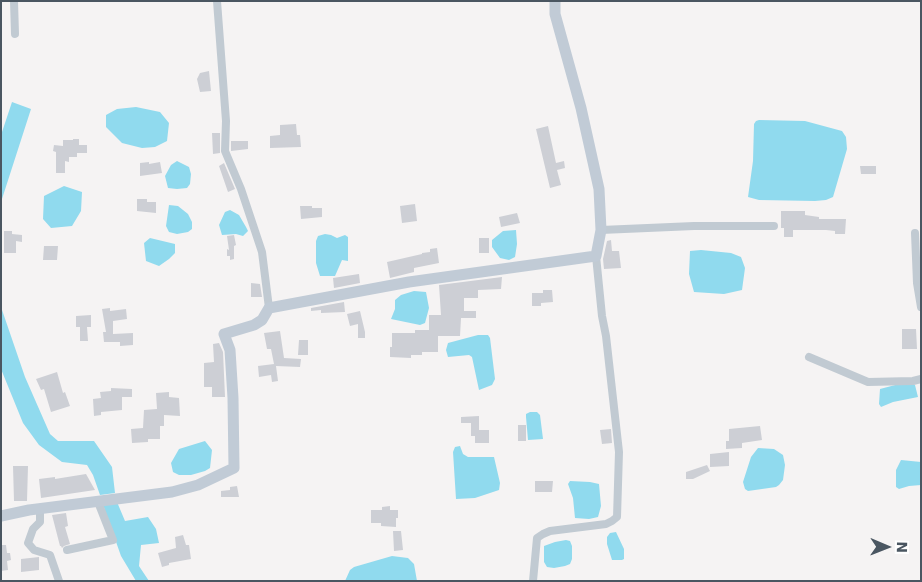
<!DOCTYPE html>
<style>
body{margin:0}
#map{position:relative;width:922px;height:582px;overflow:hidden;background:#f5f3f3;font-family:"DejaVu Sans",sans-serif}
canvas{display:block}
.frame{position:absolute;inset:0;border:2px solid #4a5661;pointer-events:none}
.north{position:absolute;left:862px;top:522px;width:50px;height:50px;-webkit-text-stroke:4px #fff;paint-order:stroke;rotate:91deg;font-size:14px;font-weight:700;line-height:20px;text-align:center;color:#4a5661}
.north::after{content:'';display:block;margin:auto;width:18px;height:22px;background:#4a5661;clip-path:polygon(50% 0,100% 100%,50% 72%,0 100%)}
</style>
<div id="map">
<canvas width="922" height="582"></canvas>
<div class="frame"></div>
<div class="north">N</div>
</div>
<script>
const c = document.querySelector('canvas').getContext('2d');
c.lineJoin = 'round';
function fillPath(path, color) { c.fillStyle = color; c.fill(path, 'evenodd'); }
const toPath = rows => new Path2D(rows.map(r => 'M' + r).join(''));
function trace(path, color, width, dash) { c.strokeStyle = color; c.lineWidth = width; c.lineCap = dash ? 'butt' : 'round'; c.setLineDash(dash || []); c.stroke(path); }
fillPath(toPath([
 [12,102,31,109,1,202,1,135],
 [136,107,160,112,169,123,167,141,155,147,142,148,122,143,106,127,106,115,117,109],
 [759,120,805,121,842,131,846,137,847,149,833,197,826,200,815,201,759,200,748,197,753,161,754,124,756,121],
 [177,161,189,167,191,174,190,184,187,188,177,189,168,188,165,176,171,165],
 [64,186,82,192,81,211,72,226,51,228,43,219,44,196],
 [169,205,178,206,188,214,192,222,192,229,188,232,177,234,169,232,166,226],
 [230,210,239,215,246,227,248,231,243,236,236,234,222,235,219,225,225,212],
 [516,230,517,244,515,257,509,260,500,258,492,247,492,240,503,231],
 [325,234,331,235,337,238,345,235,348,237,348,261,342,260,335,276,320,276,316,263,316,241,318,236],
 [150,238,175,244,175,253,169,259,159,266,146,261,144,243],
 [701,250,731,253,741,257,745,268,742,290,724,294,694,292,689,274,690,251],
 [414,291,426,292,429,308,425,323,420,325,391,319,395,309,395,300,401,295],
 [1,307,25,377,50,434,58,441,94,441,112,467,115,493,100,495,93,475,87,465,62,462,39,445,23,423,1,369],
 [478,335,488,335,490,338,495,379,492,385,479,390,472,357,469,355,448,357,446,350,448,343],
 [899,384,915,385,918,397,893,402,881,407,879,404,880,389],
 [530,412,537,412,540,415,543,439,528,440,526,417,526,414],
 [205,441,212,450,210,468,205,471,191,475,179,475,173,472,171,463,179,449],
 [460,446,463,454,468,457,494,457,500,483,499,490,475,498,456,499,453,452,455,447],
 [758,448,774,449,783,455,785,465,783,480,779,485,776,487,748,491,745,489,743,482,751,457],
 [901,460,921,462,921,485,909,486,899,489,896,487,896,470],
 [570,481,590,482,599,484,601,506,598,517,589,519,575,518,573,498,568,484],
 [117,502,125,521,148,517,156,529,159,543,141,545,139,566,149,581,136,581,121,556,103,505],
 [616,532,624,549,624,559,622,560,612,560,607,544,607,537,610,533],
 [566,540,570,541,572,546,572,559,570,564,565,566,554,568,547,567,544,562,544,546,555,542],
 [392,556,408,558,414,564,417,581,345,581,350,570,354,567]
]), '#90daee');
fillPath(toPath([
 [209,71,211,91,200,92,197,79,200,73],
 [296,124,297,135,300,135,301,147,270,148,270,136,280,135,280,125],
 [548,126,556,163,564,161,565,168,557,170,561,185,550,188,536,129],
 [212,133,220,133,220,153,213,154],
 [73,139,79,139,79,145,87,145,87,153,77,153,77,157,69,157,69,162,65,161,65,173,56,173,56,152,53,151,54,145,63,146,63,140,73,140],
 [231,141,248,141,248,149,231,151],
 [149,162,149,164,160,162,162,173,140,176,140,163],
 [224,163,235,189,228,192,219,166],
 [860,166,876,166,876,174,861,174],
 [137,199,147,199,147,202,156,202,156,213,137,211],
 [415,204,417,221,402,223,400,206],
 [300,206,312,206,312,208,322,208,322,217,301,219],
 [781,211,805,211,805,215,819,217,819,219,846,219,845,234,835,234,835,231,826,230,793,230,793,237,784,237,784,228,781,228],
 [517,213,520,223,501,227,499,217],
 [4,231,12,231,12,234,22,235,22,242,16,241,16,253,4,253],
 [234,235,236,245,234,246,234,259,230,260,230,256,227,256,227,249,229,250,227,236],
 [479,238,489,238,489,253,479,253],
 [611,240,612,251,619,251,621,268,604,269,603,259,607,241],
 [44,246,58,246,57,260,43,260],
 [437,248,439,263,414,268,414,272,390,278,387,262,422,254,422,253,430,252,430,249],
 [359,274,360,283,334,288,333,278],
 [502,277,501,289,478,290,478,298,464,298,464,311,476,311,476,318,461,318,460,336,438,336,438,352,422,352,422,355,411,355,411,358,390,357,390,347,392,347,392,333,415,333,415,330,429,330,429,315,441,315,439,285],
 [251,283,260,284,262,297,251,297],
 [543,290,552,290,553,302,541,303,541,306,532,306,532,293,543,293],
 [344,302,345,312,321,313,321,310,311,311,311,308],
 [110,308,110,311,126,309,127,319,113,321,113,334,133,333,133,345,120,346,120,342,104,342,103,332,106,332,102,309],
 [360,311,365,332,365,338,358,338,358,324,350,326,347,314],
 [91,315,91,327,87,327,88,341,80,341,80,327,76,327,76,316],
 [902,329,916,329,917,349,902,349],
 [280,331,284,358,301,359,300,367,276,366,278,381,272,382,271,375,259,377,258,366,274,364,271,349,267,349,264,333],
 [299,340,308,340,308,355,298,355],
 [219,343,223,352,225,397,212,397,212,387,204,387,204,363,214,362,213,344],
 [57,372,63,393,65,392,70,406,51,412,44,389,41,390,36,379],
 [111,388,132,389,132,397,122,397,122,410,101,412,101,415,94,416,93,399,101,398,100,392,111,391],
 [169,392,169,397,179,398,180,416,164,415,164,426,160,426,160,439,148,439,148,442,132,443,131,429,143,428,144,410,157,409,156,393],
 [479,416,479,430,489,430,489,443,475,443,475,436,471,436,471,423,461,423,461,417],
 [518,425,526,425,526,441,518,441],
 [760,426,762,440,742,443,742,448,726,449,726,441,729,441,729,429],
 [611,429,612,443,602,444,600,430],
 [729,452,729,466,710,467,710,454],
 [707,465,710,471,693,479,686,479,686,472],
 [13,466,28,466,27,501,14,501],
 [86,474,95,490,41,498,39,479,55,477,55,479],
 [535,481,553,481,552,492,535,492],
 [237,486,239,497,221,497,221,491,230,490,230,487],
 [390,506,390,510,398,510,398,518,396,518,396,527,381,526,381,523,371,523,371,510,382,510,382,507],
 [66,513,68,526,65,527,70,544,64,546,62,548,61,546,60,546,52,515],
 [393,531,401,531,403,550,394,551],
 [183,535,186,545,189,545,191,559,169,563,169,565,162,567,158,553,176,548,175,537],
 [1,545,6,545,7,553,10,553,11,560,7,561,8,570,1,571],
 [39,557,39,570,21,572,21,559]
]), '#cdcfd5');
trace(toPath([
 [14,1,15,34],
 [217,1,226,121,225,151,241,189,262,252,269,308],
 [601,230,694,226,774,226],
 [915,233,917,283,921,307],
 [809,357,868,382,913,381,921,379],
 [38,509,40,513,40,522,33,529,28,543,34,550,50,555,59,581],
 [67,550,113,540,98,502],
 [533,581,537,538,543,534,550,531,606,524,612,521,617,517,619,452,606,336,602,316,596,256]
]), '#c1cad2', 8);
trace(toPath([
 [1,516,29,510,172,492,198,485,234,468,233,398,230,350,224,334,254,325,262,320,269,308,409,282,596,256,601,230,599,189,581,108,555,14,555,1]
]), '#c1cbd6', 11);
</script>
